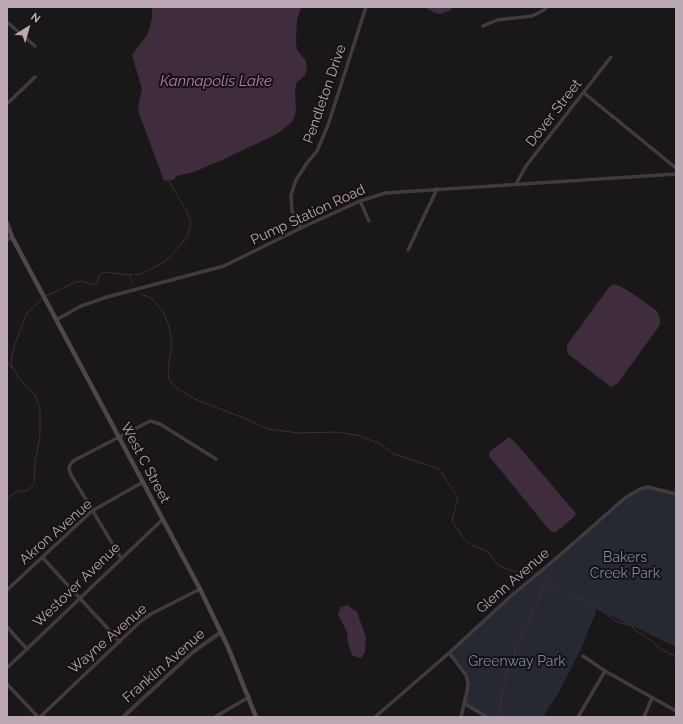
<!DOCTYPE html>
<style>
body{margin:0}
#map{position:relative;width:683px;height:724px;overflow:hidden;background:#1a1718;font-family:Raleway,sans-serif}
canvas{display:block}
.frame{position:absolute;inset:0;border:8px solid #bba8b4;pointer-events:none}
.north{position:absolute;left:8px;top:8px;width:40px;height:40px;-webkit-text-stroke:3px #151213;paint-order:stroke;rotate:37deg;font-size:11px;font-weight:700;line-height:16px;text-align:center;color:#bba8b4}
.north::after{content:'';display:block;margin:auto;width:14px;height:18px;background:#bba8b4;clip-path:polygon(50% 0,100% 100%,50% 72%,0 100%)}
</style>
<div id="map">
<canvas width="683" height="724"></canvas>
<div class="frame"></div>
<div class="north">N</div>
</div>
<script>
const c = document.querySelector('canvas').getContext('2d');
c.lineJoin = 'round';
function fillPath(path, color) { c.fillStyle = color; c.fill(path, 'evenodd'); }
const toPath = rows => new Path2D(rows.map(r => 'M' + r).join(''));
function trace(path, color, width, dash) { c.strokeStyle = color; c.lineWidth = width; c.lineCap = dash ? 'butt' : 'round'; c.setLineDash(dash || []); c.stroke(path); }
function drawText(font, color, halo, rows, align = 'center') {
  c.font = font + ' Raleway,sans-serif'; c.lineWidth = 4; c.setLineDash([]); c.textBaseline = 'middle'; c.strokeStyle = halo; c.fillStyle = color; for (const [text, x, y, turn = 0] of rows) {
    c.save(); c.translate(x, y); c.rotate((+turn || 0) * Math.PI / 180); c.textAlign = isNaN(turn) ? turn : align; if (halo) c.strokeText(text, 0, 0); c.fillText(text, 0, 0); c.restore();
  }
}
fillPath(toPath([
 [648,487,676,494,676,647,597,609,580,651,559,692,543,717,482,717,482,714,465,704,467,688,466,675,449,653,625,498]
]), '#272932');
fillPath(toPath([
 [152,7,301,7,297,20,296,41,297,50,306,61,307,69,305,75,296,83,295,93,296,109,295,115,292,122,277,134,222,160,194,172,177,176,173,180,164,181,139,113,138,107,142,89,132,55,147,35,149,30,152,18],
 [424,7,454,7,449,11,440,14,435,13],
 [614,284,622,287,638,297,657,311,660,319,660,325,657,329,618,383,611,387,568,354,567,349,567,345,609,287],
 [509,437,515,442,574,511,576,514,574,517,556,532,552,532,546,526,489,456,490,451],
 [347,605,357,612,366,637,365,652,362,657,359,658,352,655,348,643,347,632,338,615,340,608]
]), '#3f2c3d');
trace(toPath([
 [129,275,133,283],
 [141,294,153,299,163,312,169,326,172,343,168,370,169,378,172,384,178,389,195,399,246,419,268,429,299,433,338,432,360,436,380,444,394,454,425,464,440,470],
 [46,296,76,282,83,281,90,284,97,284,99,275,104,272,127,275,141,274,161,264,170,257,187,237,191,223,187,212,169,181],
 [7,361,12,368],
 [441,472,458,498,452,521,464,539,472,545,485,550,489,553,497,564,501,567,513,571,524,572,533,572],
 [7,502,11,495,19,491,24,491,28,490,34,484,35,462,40,436,40,409,35,395,19,378,13,368,11,362,14,347,25,317,28,312,42,299],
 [542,578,545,582,556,589,589,601,615,621,632,626,636,631,645,636,661,649,676,657],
 [496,717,499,711,506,674,514,656,516,646,539,599,545,583]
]), '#3f2c3d', 1);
trace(toPath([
 [7,22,35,46],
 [483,26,497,20,532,16,544,10,547,7],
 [584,93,676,168],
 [7,104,35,77],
 [516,184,526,166,611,57],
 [360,201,369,221],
 [301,228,292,211,291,195,296,180,307,163,317,151,328,125,366,7],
 [7,240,12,237],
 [408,250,437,189],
 [56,320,81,306,107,297,224,266,301,228,360,201,385,193,676,174],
 [42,557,120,642],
 [121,558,70,473,69,467,73,461,150,421,160,424,216,459],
 [7,590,92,511,143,482],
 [7,627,27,649],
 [449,653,466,675,468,683,467,691,461,717],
 [583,656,605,671,676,711],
 [7,668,163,519],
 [7,684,38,717],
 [465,704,487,717],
 [40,717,141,621,151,614,200,589],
 [215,717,249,697],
 [375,717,449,653,511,596,553,561,625,498,640,489,648,487,676,494],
 [578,717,605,671],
 [644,717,652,698]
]), '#413a3e', 3.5);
trace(toPath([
 [123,717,193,652,221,632]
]), '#413a3e', 4);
trace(toPath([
 [7,223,12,237,200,589,228,647,256,717]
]), '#4f464b', 4.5);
drawText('14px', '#bba8b4', '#151213', [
 ["Pendleton Drive",325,94,-71],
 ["Dover Street",554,113,-52],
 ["Pump Station Road",308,215,-25],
 ["West C Street",145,463,62],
 ["Akron Avenue",56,532,-41],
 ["Glenn Avenue",513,581,-41],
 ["Westover Avenue",77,585,-44],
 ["Wayne Avenue",108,639,-41],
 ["Franklin Avenue",164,666,-41]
]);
drawText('14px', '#7d89a8', '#151213', [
 ["Bakers",625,558],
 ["Creek Park",625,574],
 ["Greenway Park",517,662]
]);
drawText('italic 15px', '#b97cb2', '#151213', [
 ["Kannapolis Lake",216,81]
]);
</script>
